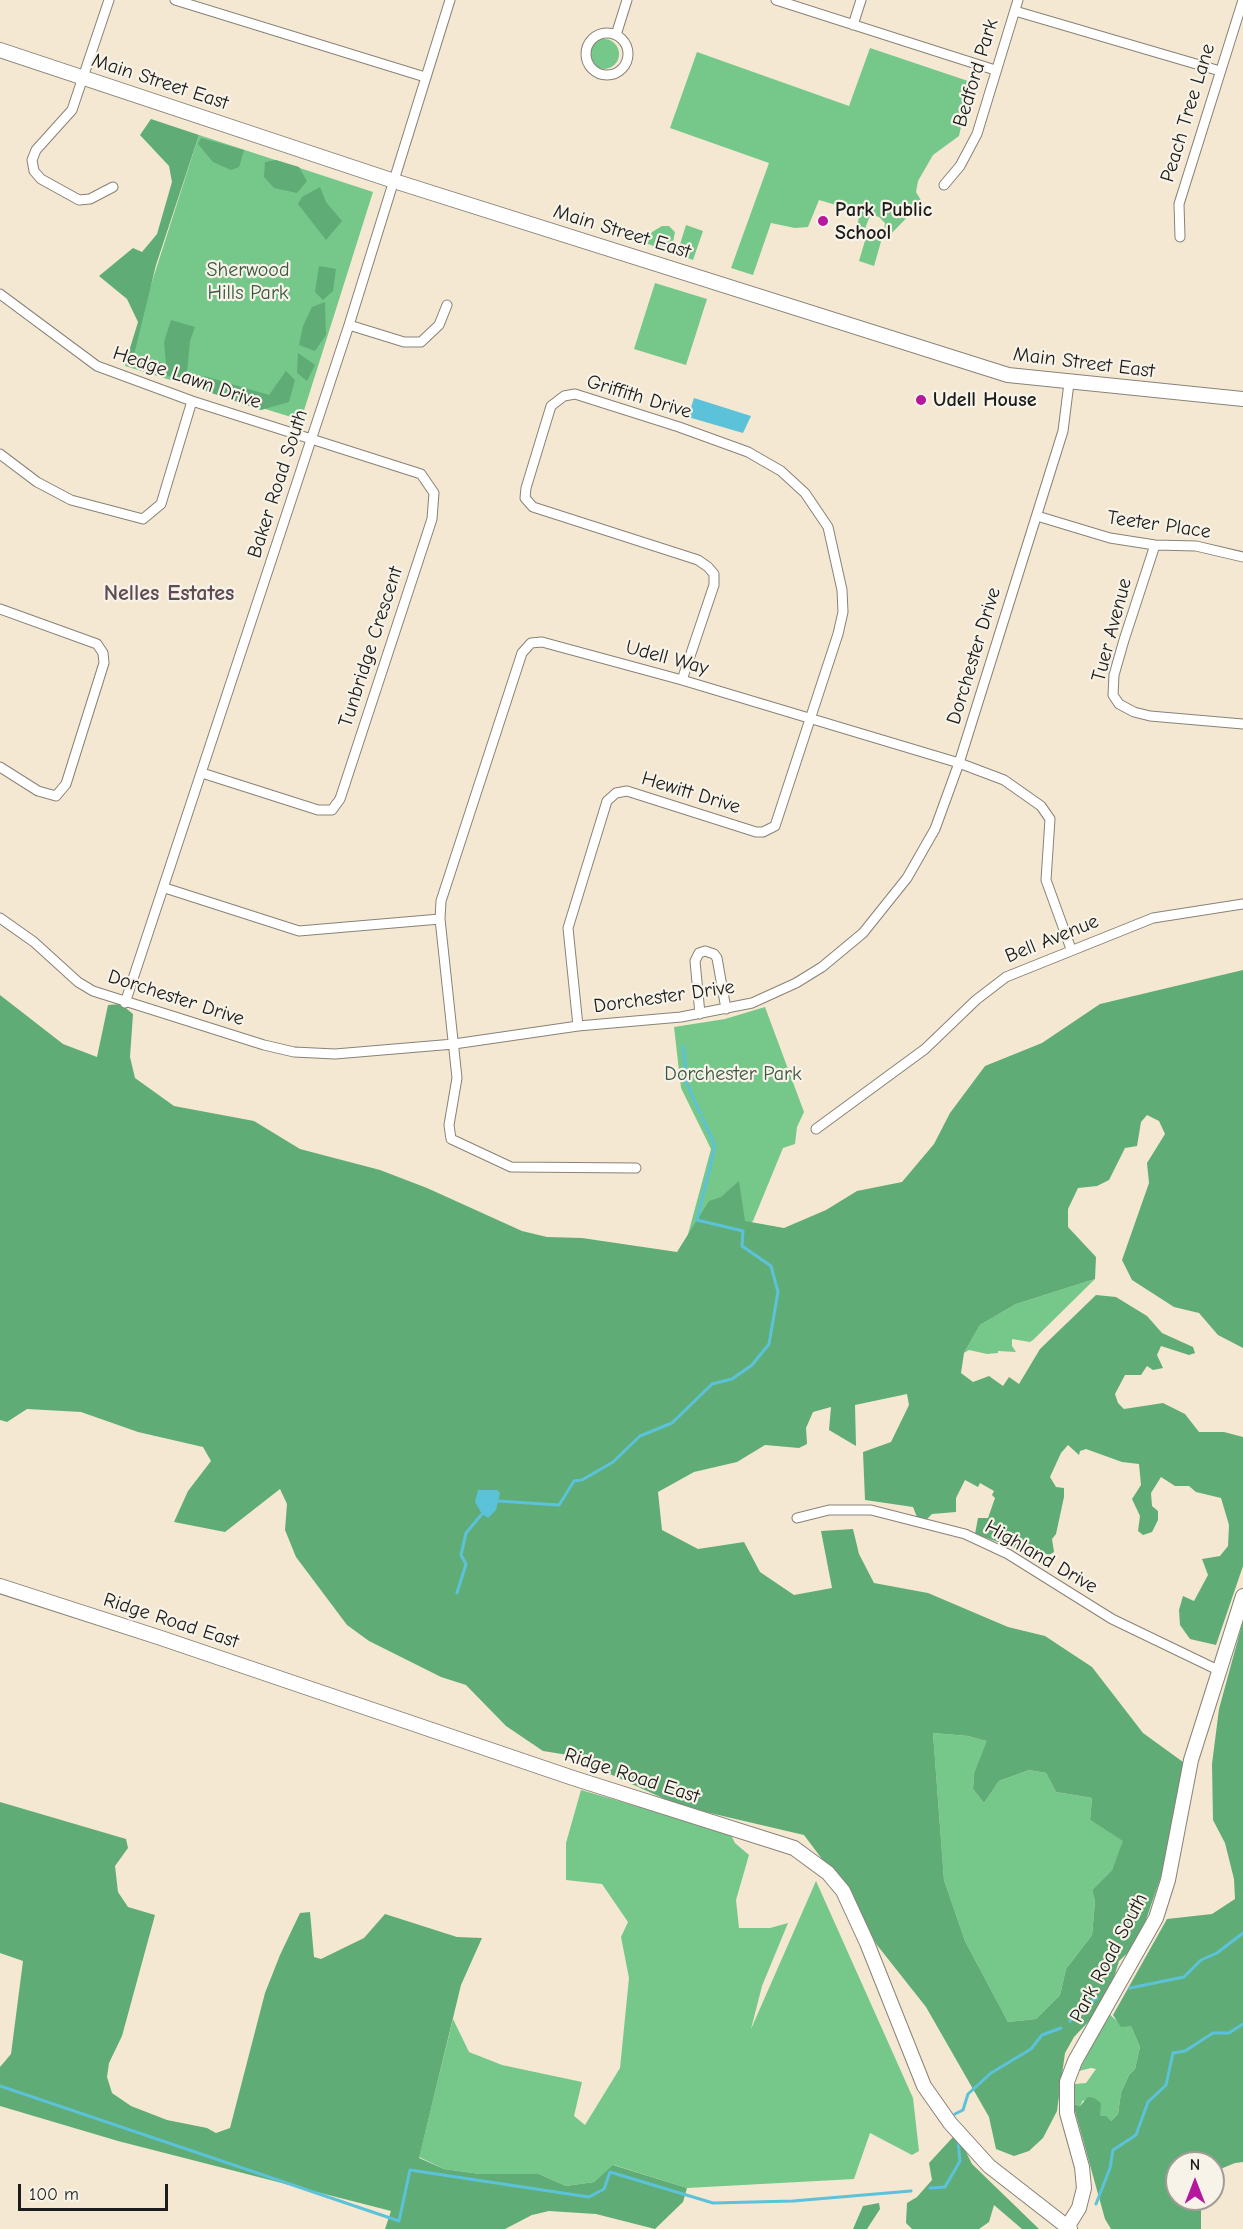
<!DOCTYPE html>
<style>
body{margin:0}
#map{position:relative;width:1243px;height:2229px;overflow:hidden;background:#f4e8d2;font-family:"Comic Neue",sans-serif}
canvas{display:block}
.north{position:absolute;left:1165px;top:2151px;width:60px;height:60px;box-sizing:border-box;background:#f7f3e8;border:2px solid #9f9d96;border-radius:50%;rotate:0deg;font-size:16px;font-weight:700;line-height:24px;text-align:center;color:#1c1c1c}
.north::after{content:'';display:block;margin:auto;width:21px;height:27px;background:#b5179e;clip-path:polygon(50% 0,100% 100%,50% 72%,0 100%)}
.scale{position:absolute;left:18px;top:2184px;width:150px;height:27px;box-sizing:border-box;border:3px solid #1c1c1c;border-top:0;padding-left:8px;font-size:18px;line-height:21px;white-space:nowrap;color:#1c1c1c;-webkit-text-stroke:4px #f7f3e8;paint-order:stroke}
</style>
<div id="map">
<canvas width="1243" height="2229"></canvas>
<div class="north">N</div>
<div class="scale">100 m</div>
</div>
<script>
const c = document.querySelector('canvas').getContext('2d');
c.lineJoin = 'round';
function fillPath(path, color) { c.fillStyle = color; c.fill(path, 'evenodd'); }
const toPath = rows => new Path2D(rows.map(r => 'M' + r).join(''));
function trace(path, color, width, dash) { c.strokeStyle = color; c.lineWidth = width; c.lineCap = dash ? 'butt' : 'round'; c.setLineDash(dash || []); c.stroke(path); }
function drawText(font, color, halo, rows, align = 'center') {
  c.font = font + ' "Comic Neue",sans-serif'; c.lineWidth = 4.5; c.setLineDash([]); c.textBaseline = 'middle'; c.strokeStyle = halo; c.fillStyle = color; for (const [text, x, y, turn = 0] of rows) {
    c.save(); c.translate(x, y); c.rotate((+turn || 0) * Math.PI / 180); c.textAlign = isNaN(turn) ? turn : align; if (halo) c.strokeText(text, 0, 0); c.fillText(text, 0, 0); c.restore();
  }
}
fillPath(toPath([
 '589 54a15 15 0 1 1 30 0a15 15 0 1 1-30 0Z',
 [870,48,971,82,959,136,933,155,918,181,916,192,922,202,888,237,883,235,885,223,879,217,873,215,869,218,865,229,857,227,860,212,819,200,808,227,795,228,771,223,753,275,731,268,769,163,670,128,697,52,849,106],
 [199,135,373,192,301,420,125,366],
 [686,225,703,231,693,260,677,254],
 [662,226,669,226,675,232,671,252,645,243,652,232],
 [867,234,882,238,874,266,859,261],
 [655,283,707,299,686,365,634,349],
 [765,1007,804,1112,797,1127,795,1144,783,1148,753,1221,734,1238,687,1238,711,1149,681,1088,674,1027,725,1019],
 [1095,1279,1033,1340,1030,1342,1012,1339,1012,1346,1016,1352,998,1351,998,1353,987,1354,969,1350,964,1353,980,1325,1016,1304],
 [933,1733,968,1736,988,1741,974,1773,973,1789,984,1803,999,1781,1029,1770,1046,1773,1056,1792,1092,1798,1090,1820,1124,1841,1112,1870,1092,1890,1095,1901,1092,1935,1066,1969,1060,1995,1036,2019,1008,2022,965,1941,944,1880],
 [581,1790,730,1833,735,1843,749,1855,736,1900,739,1928,770,1928,788,1923,762,1986,751,2029,816,1881,913,2098,919,2151,912,2155,870,2133,854,2179,687,2188,614,2165,594,2182,566,2186,539,2174,480,2174,444,2169,419,2157,453,2019,469,2052,502,2065,582,2082,574,2116,585,2125,620,2068,629,1978,621,1937,628,1922,602,1884,566,1880,566,1843],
 [1108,2013,1116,2020,1131,2026,1140,2047,1135,2069,1129,2075,1121,2093,1118,2114,1110,2122,1099,2116,1083,2100,1080,2106,1073,2104,1075,2084,1086,2083,1096,2069,1091,2068,1079,2071]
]), '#75c88a');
fillPath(toPath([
 [151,119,199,135,156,265,134,355,166,364,164,342,171,320,195,327,190,341,186,382,126,361,138,322,127,299,99,276,133,248,142,252,157,234,172,182,169,166,140,135],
 [201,138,244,150,239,167,231,170,213,162,198,144],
 [276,160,299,167,307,181,297,193,274,188,264,177,265,162],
 [320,187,326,202,342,221,326,240,298,204,302,197],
 [319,266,336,269,333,291,323,300,315,292],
 [325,302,326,335,315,351,299,345,303,326,312,307],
 [298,353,315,365,307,381,297,373],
 [286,371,295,380,289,402,261,410,200,389,204,376,269,395],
 [1243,970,1243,1348,1218,1335,1199,1313,1174,1307,1132,1280,1122,1260,1149,1183,1147,1163,1165,1134,1159,1121,1147,1115,1141,1122,1137,1146,1125,1148,1109,1180,1097,1186,1078,1188,1068,1209,1068,1227,1096,1257,1095,1279,1016,1304,980,1325,964,1353,961,1373,973,1382,989,1376,1003,1386,1009,1377,1019,1384,1040,1349,1096,1295,1116,1297,1147,1316,1162,1333,1193,1347,1195,1353,1189,1355,1161,1346,1157,1355,1163,1368,1153,1370,1147,1366,1141,1375,1125,1375,1115,1394,1118,1403,1124,1409,1163,1403,1185,1414,1199,1432,1224,1432,1243,1437,1243,1566,1216,1645,1190,1639,1180,1625,1179,1610,1183,1596,1194,1601,1208,1575,1202,1559,1220,1556,1228,1546,1229,1525,1221,1498,1196,1492,1189,1486,1175,1486,1161,1477,1151,1493,1152,1506,1158,1511,1158,1520,1152,1532,1143,1535,1138,1531,1140,1516,1132,1499,1141,1485,1139,1464,1122,1462,1086,1449,1080,1451,1079,1455,1068,1445,1061,1453,1050,1477,1056,1487,1064,1488,1064,1497,1056,1534,1052,1539,1054,1552,1049,1555,1033,1549,1027,1542,1015,1548,975,1534,978,1518,988,1518,995,1498,992,1495,994,1491,980,1483,978,1487,965,1480,956,1498,956,1512,932,1514,926,1520,917,1517,913,1507,865,1500,863,1452,891,1442,909,1405,907,1394,855,1405,856,1446,829,1430,831,1407,813,1412,806,1428,807,1444,799,1448,765,1445,737,1462,694,1472,658,1492,662,1530,698,1549,744,1542,760,1572,794,1595,832,1588,821,1531,853,1529,859,1554,874,1583,928,1593,1008,1627,1045,1636,1092,1667,1143,1733,1183,1762,1179,1808,1168,1856,1138,1943,1119,1961,1106,2003,1074,2037,1065,2053,1057,2111,1043,2138,1029,2151,1014,2156,996,2149,989,2117,926,2007,877,1945,840,1883,804,1835,680,1806,568,1755,543,1751,506,1726,466,1685,441,1677,369,1641,347,1625,296,1557,285,1530,287,1504,280,1489,225,1532,174,1522,188,1491,211,1461,203,1447,138,1432,81,1412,27,1409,7,1422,0,1420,0,995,63,1044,97,1057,108,1005,121,1004,133,1014,130,1057,135,1078,174,1106,254,1121,300,1149,380,1170,427,1188,522,1231,547,1237,582,1238,677,1252,709,1201,721,1197,739,1181,745,1221,784,1228,826,1210,857,1191,902,1182,934,1144,950,1113,985,1066,1042,1043,1100,1004],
 [933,1733,968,1736,987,1741,974,1773,973,1789,984,1803,999,1781,1029,1770,1046,1773,1056,1792,1092,1798,1090,1820,1123,1841,1112,1870,1092,1890,1095,1901,1092,1935,1066,1969,1060,1995,1036,2019,1008,2022,965,1941,944,1880],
 [1243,1621,1243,2162,1235,2163,1213,2172,1213,2163,1177,2163,1177,2199,1201,2199,1201,2229,1111,2229,1105,2219,1073,2104,1080,2106,1088,2097,1094,2098,1101,2103,1100,2116,1106,2116,1111,2121,1118,2114,1121,2093,1129,2075,1135,2069,1140,2047,1131,2026,1121,2027,1113,2015,1167,1919,1212,1914,1235,1899,1234,1879,1225,1843,1213,1820,1212,1764,1219,1709],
 [0,1802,126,1839,128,1848,115,1866,118,1892,128,1907,155,1915,122,2036,109,2063,107,2077,112,2093,131,2106,167,2120,207,2128,216,2133,230,2128,265,1993,280,1955,300,1913,310,1912,314,1957,321,1959,364,1938,385,1914,457,1937,482,1938,461,1985,419,2158,444,2169,480,2174,539,2174,566,2186,594,2182,613,2165,687,2188,683,2202,655,2229,596,2214,549,2211,532,2215,505,2229,385,2229,391,2211,118,2141,0,2106,0,2067,11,2054,23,1961,0,1953],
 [953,2137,964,2148,972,2164,1039,2229,1022,2229,994,2205,989,2222,979,2229,912,2229,906,2223,907,2203,917,2197,932,2180,929,2163],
 [879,2203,880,2209,867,2229,853,2229,863,2206]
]), '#60ac76');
fillPath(toPath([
 [694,398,751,416,743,433,688,417],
 [478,1490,497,1490,500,1493,496,1510,488,1518,482,1514,475,1502]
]), '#5cc2d9');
trace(toPath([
 [683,1046,687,1084,700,1113],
 [498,1501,559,1505,574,1481,582,1480,613,1462,640,1436,672,1423,712,1384,732,1379,752,1365,769,1344,778,1292,771,1266,742,1246,743,1231,697,1220,715,1146,702,1117],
 [457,1593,466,1564,461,1555,466,1533,482,1514],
 [1130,1988,1184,1977,1201,1960,1217,1953,1243,1933],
 [1070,2021,1082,2007,1097,1998],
 [0,2086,399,2221,410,2170,589,2197,604,2189,610,2172,713,2203,793,2201,911,2191],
 [955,2114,963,2110,968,2094,991,2073,1031,2049,1042,2035,1061,2028],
 [930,2188,945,2187,960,2161,958,2141],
 [1096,2204,1110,2168,1113,2150,1136,2135,1148,2102,1166,2085,1173,2053,1185,2051,1213,2033,1229,2033,1243,2024]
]), '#5cc2d9', 3);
const street = toPath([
 [109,0,72,110,36,150,32,160,34,171,41,179,79,200,90,199,113,187],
 [175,0,425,77],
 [776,0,995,70],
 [1015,11,1220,71],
 [853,25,861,0],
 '586 54a21 21 0 1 1 42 0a21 21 0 1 1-42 0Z',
 [616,35,627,0],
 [944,185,960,166,977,134,1018,0],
 [1180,237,1179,204,1243,0],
 [0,294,97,366,192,401,421,474,434,493,432,519,340,799,332,810,318,810,202,773],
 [349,325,404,342,421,342,439,325,447,305],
 [0,454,37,482,71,500,143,519,161,504,192,401],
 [1037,516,1110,538,1155,545,1196,546,1243,557],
 [1155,545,1124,640,1114,675,1113,695,1119,704,1134,712,1150,716,1243,724],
 [0,609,97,644,103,653,104,663,66,784,56,796,38,791,0,767],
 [165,888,299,931,440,919],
 [0,918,34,942,78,982,93,991,264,1045,294,1052,335,1054,454,1044,578,1026,681,1017,752,1003,796,983,822,967,863,933,907,878,935,829,959,763,1063,431,1069,383],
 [125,1003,349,325,450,0],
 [700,1014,695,961,699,953,705,951,714,954,717,958,726,1009],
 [578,1026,568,928,607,801,616,793,627,791,756,832,763,832,775,826,838,634,843,612,842,590,828,527,805,493,781,471,748,452,679,427,575,394,564,396,551,406,526,488,525,498,533,507,698,560,708,567,714,574,714,585,682,680],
 [816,1129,925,1049,976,1000,1006,977,1153,918,1243,904],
 [636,1168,511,1167,451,1139,449,1125,457,1078,440,919,441,901,522,653,531,643,542,642,682,680,959,763,1004,780,1041,806,1050,819,1046,880,1071,949],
 [797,1518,829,1510,871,1510,965,1534,1008,1554,1112,1619,1220,1671]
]);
const secondary = toPath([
 [0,50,394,181,1008,375,1243,399],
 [0,1586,161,1638,573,1778,794,1848,828,1873,843,1891,867,1943,924,2086,950,2123,989,2166,1070,2229],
 [1066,2229,1079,2208,1084,2188,1082,2167,1067,2113,1067,2082,1075,2061,1156,1918,1168,1880,1191,1760,1243,1596]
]);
trace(street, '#888277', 11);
trace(secondary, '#888277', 16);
trace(street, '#fff', 9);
trace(secondary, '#fff', 14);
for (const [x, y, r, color] of [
 [823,221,6,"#b5179e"],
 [921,400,6,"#b5179e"]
]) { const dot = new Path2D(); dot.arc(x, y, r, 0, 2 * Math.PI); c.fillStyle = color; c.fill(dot); trace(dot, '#f7f3e8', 2); }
drawText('20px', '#1c1c1c', '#f7f3e8', [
 ["Bedford Park",976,73,-73],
 ["Main Street East",160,82,18],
 ["Peach Tree Lane",1188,113,-73],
 ["Main Street East",622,232,17],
 ["Main Street East",1084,363,7],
 ["Hedge Lawn Drive",187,378,19],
 ["Griffith Drive",639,397,17],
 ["Baker Road South",278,484,-72],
 ["Teeter Place",1159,525,8],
 ["Tuer Avenue",1112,630,-75],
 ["Tunbridge Crescent",371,647,-72],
 ["Dorchester Drive",974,656,-73],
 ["Udell Way",667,658,15],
 ["Hewitt Drive",691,793,17],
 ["Bell Avenue",1052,939,-22],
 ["Dorchester Drive",664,997,-8],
 ["Dorchester Drive",176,998,18],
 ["Highland Drive",1041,1557,30],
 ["Ridge Road East",171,1621,18],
 ["Ridge Road East",632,1776,18],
 ["Park Road South",1109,1958,-62]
]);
drawText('bold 20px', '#1c1c1c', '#f7f3e8', [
 ["Park Public",835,210],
 ["School",835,233],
 ["Udell House",933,400]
], 'left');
drawText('20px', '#3b5842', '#f7f3e8', [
 ["Sherwood",248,270],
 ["Hills Park",248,293],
 ["Dorchester Park",733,1074]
]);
drawText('bold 22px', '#604a53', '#f7f3e8', [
 ["Nelles Estates",169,594]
]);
</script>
